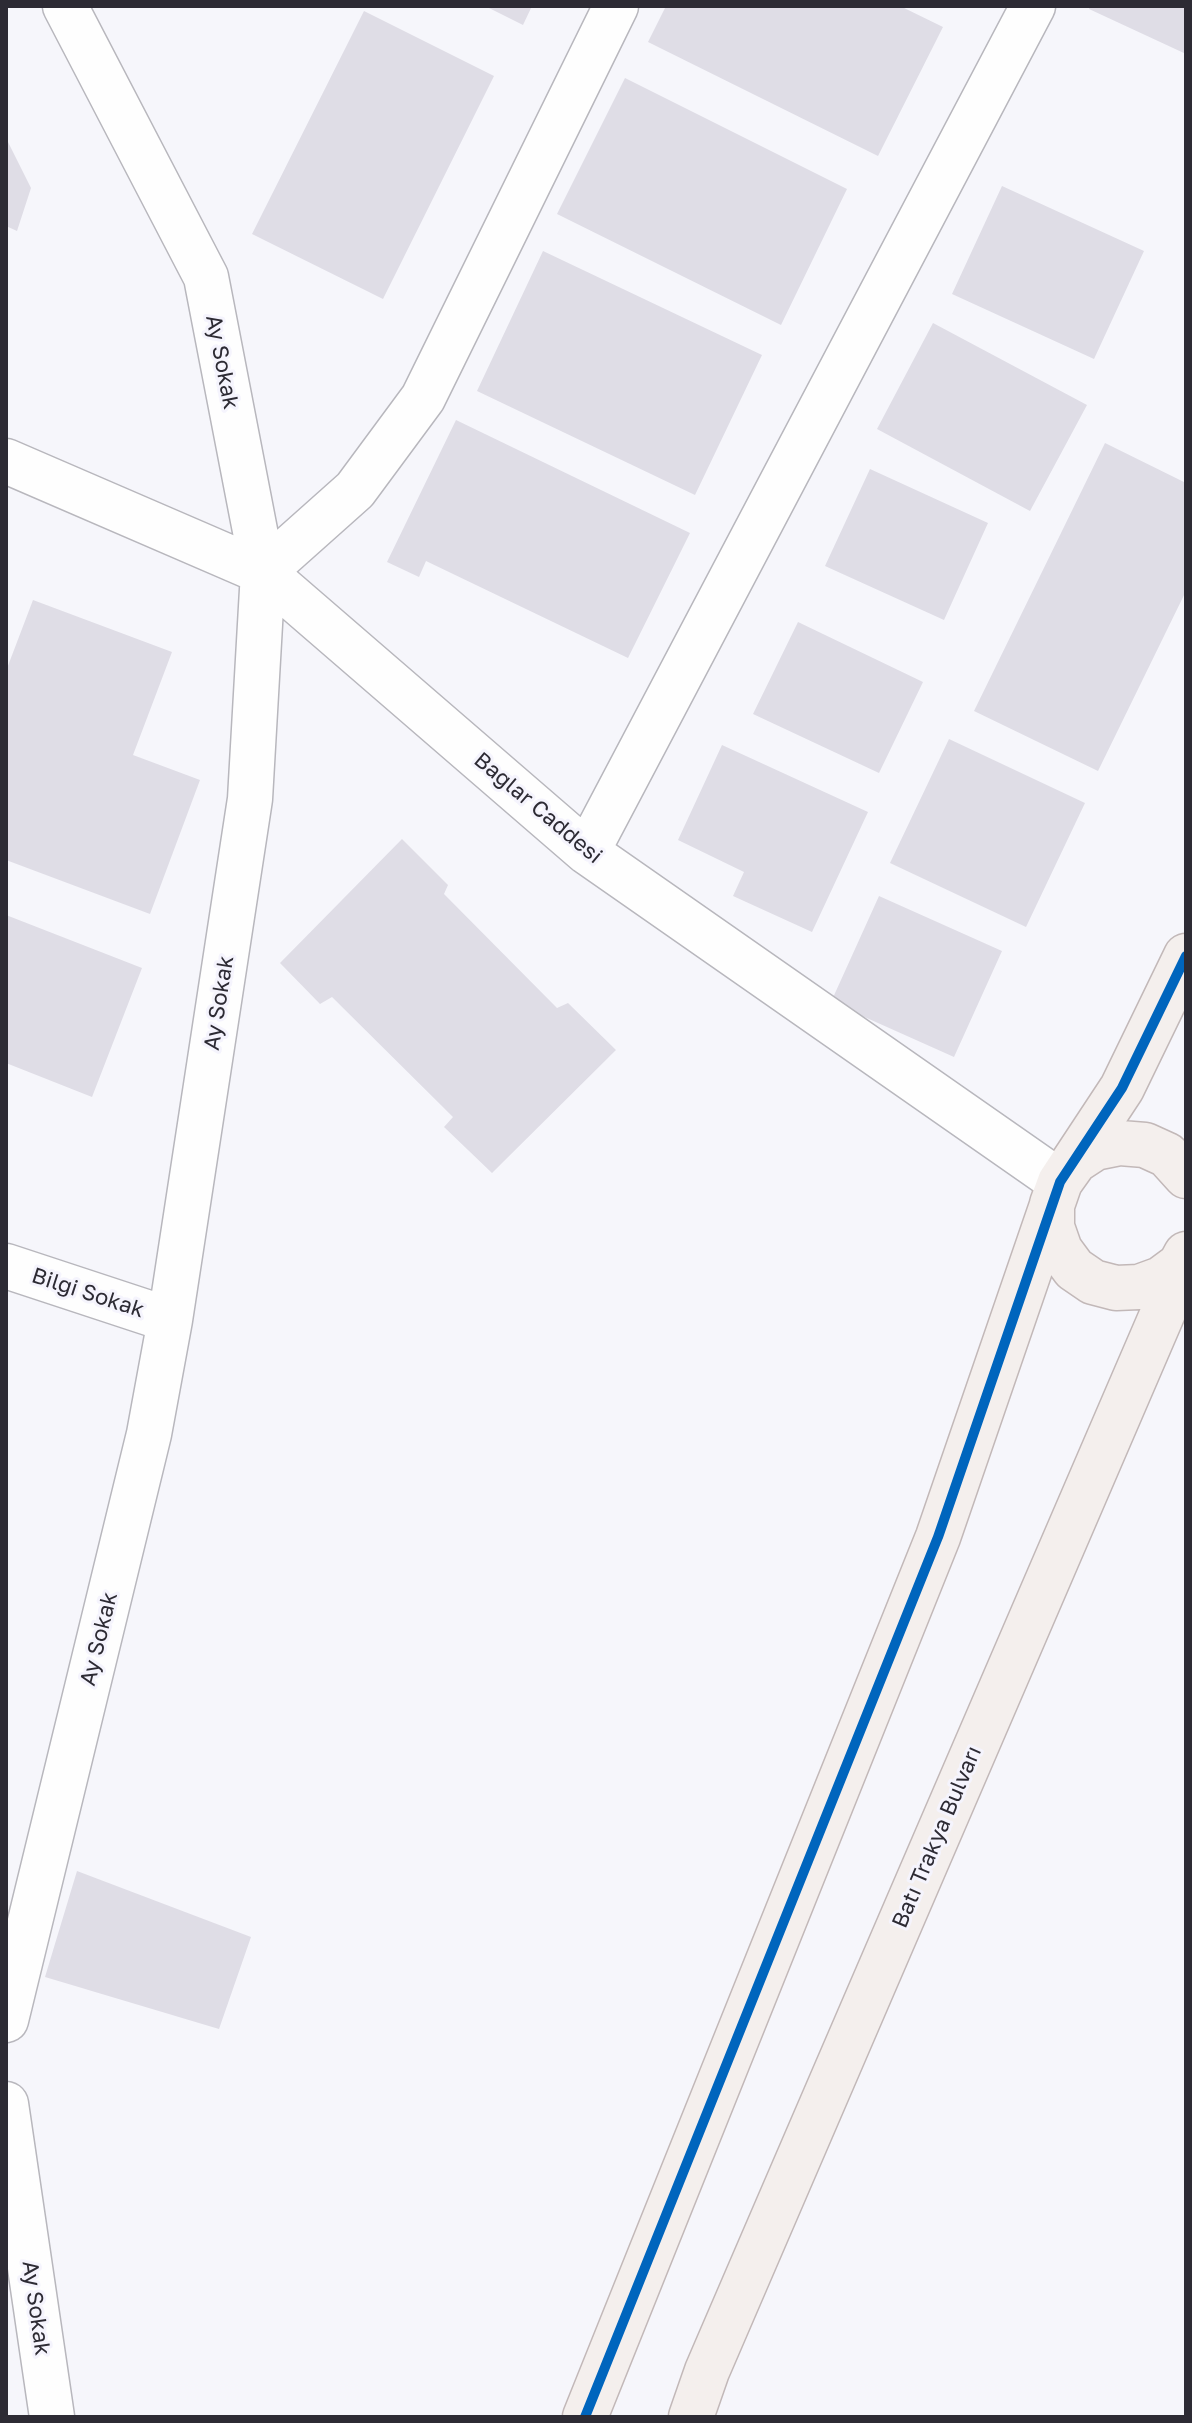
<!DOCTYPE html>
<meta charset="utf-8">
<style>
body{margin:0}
#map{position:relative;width:1192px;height:2423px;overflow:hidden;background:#f6f6fb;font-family:"Golos Text",sans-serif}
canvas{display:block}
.frame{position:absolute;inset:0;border:8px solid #2d2b34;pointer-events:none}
</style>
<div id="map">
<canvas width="1192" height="2423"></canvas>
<div class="frame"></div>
</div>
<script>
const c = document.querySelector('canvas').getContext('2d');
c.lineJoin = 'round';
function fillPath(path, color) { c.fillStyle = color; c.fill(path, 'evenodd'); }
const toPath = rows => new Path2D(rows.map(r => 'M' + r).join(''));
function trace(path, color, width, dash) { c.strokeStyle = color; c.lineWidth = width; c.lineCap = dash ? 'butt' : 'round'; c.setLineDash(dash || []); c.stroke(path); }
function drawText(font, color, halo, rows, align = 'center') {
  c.font = font + ' "Golos Text",sans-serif'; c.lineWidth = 6; c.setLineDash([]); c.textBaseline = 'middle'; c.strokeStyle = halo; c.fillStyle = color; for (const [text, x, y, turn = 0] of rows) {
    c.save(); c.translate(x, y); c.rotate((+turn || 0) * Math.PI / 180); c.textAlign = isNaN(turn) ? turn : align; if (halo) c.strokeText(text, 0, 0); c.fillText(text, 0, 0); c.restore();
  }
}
fillPath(toPath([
 [485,6,532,6,523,25],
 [666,6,900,6,943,27,878,156,648,42],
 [1090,6,1186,6,1186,54,1089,9],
 [364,11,494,76,383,299,252,234],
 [625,78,847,189,781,325,557,214],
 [6,138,31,188,17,231,6,226],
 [1002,186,1144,251,1094,359,952,294],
 [543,251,762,355,695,495,477,391],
 [933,323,1087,405,1030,511,877,429],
 [456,420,690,533,628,658,426,561,419,577,387,562],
 [1105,443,1186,483,1186,591,1098,771,974,711],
 [870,469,988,523,944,620,825,566],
 [33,600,172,652,133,755,200,780,150,914,6,860,6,671],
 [798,622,923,682,879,773,753,714],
 [949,739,1085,803,1026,927,890,863],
 [722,745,868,812,812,932,733,896,744,872,678,840],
 [402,839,448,885,444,894,557,1008,568,1003,616,1050,492,1173,444,1127,453,1117,332,997,320,1004,280,963],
 [879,896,1002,951,954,1057,831,1002],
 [6,915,142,968,92,1097,6,1063],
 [77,1871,251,1937,219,2029,45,1977]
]), '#dfdde6');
const minor = toPath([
 [6,461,263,572,587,852,1060,1182],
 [263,572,355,490,423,398,616,6],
 [587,852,1033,6],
 [6,1266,170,1320],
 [6,2020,149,1434,170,1320,250,799,263,572,206,277,65,6],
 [6,2104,52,2417]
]);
const major = toPath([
 [1186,1176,1167,1155,1145,1145,1120,1143,1095,1148,1075,1161,1060,1182,1052,1204,1052,1227,1060,1250,1074,1269,1093,1282,1116,1288,1139,1287,1161,1279,1180,1265,1186,1254],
 [585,2417,938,1537,1060,1182,1122,1088,1186,956],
 [691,2417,707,2371,1186,1259]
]);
trace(minor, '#b8b7bd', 47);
trace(major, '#c2b8b8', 47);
trace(minor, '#fefefe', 44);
trace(major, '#f4efed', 44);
trace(toPath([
 [585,2417,938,1537,1060,1182,1122,1088,1186,956]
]), '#0065bd', 10);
drawText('22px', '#2d2b34', '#f5f4fd', [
 ["Ay Sokak",222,362,79],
 ["Bağlar Caddesi",538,808,40],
 ["Ay Sokak",219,1003,-81],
 ["Bilgi Sokak",88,1293,18],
 ["Ay Sokak",99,1639,-76],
 ["Batı Trakya Bulvarı",937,1837,-67],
 ["Ay Sokak",36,2308,82]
]);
</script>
